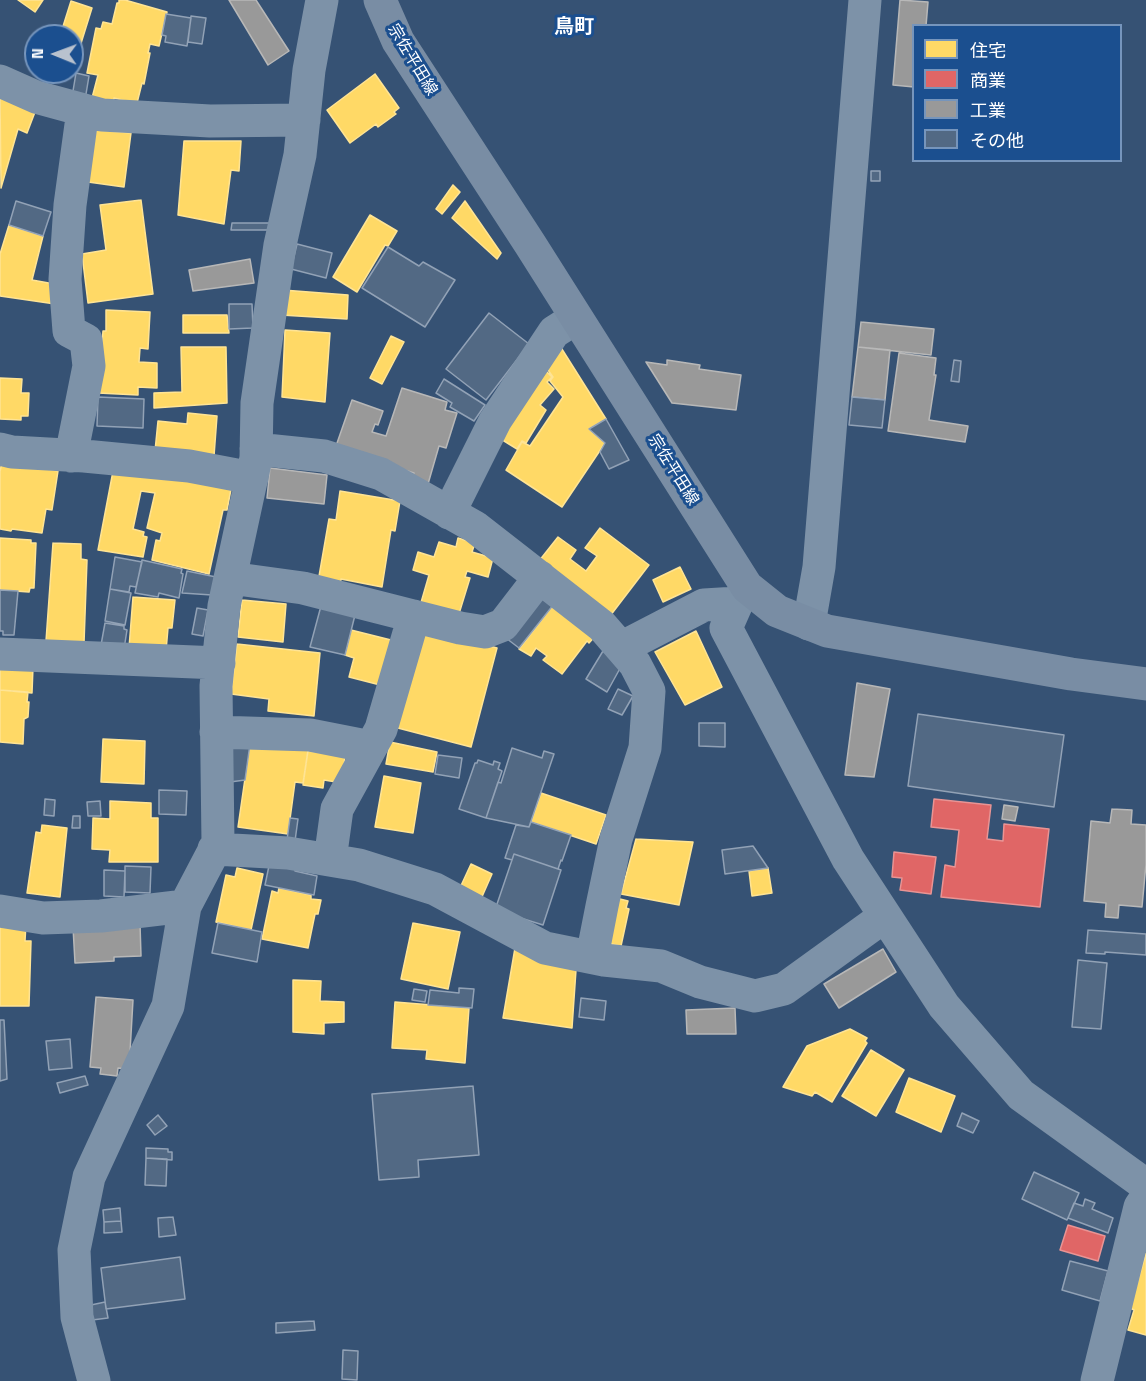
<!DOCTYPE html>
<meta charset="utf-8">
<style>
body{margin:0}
#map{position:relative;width:1146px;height:1381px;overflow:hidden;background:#365274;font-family:"Space Grotesk","Noto Sans JP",sans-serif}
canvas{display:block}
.legend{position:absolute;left:912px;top:24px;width:210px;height:138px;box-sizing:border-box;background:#1b4f8f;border:2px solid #7695bc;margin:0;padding:8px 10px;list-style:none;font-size:18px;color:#fff}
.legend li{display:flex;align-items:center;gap:12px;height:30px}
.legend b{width:30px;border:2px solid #7695bc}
.north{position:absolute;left:24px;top:24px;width:60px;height:60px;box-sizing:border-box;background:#1b4f8f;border:2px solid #7695bc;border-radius:50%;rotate:271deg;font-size:16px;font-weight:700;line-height:24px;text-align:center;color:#fff}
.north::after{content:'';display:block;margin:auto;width:21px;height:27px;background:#b9c2ce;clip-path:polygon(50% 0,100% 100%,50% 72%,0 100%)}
</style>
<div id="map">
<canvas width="1146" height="1381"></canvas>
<ul class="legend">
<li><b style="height:16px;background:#ffd966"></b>住宅</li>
<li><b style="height:16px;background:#e06666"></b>商業</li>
<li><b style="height:16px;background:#999"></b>工業</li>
<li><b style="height:16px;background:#526984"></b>その他</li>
</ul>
<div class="north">N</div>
</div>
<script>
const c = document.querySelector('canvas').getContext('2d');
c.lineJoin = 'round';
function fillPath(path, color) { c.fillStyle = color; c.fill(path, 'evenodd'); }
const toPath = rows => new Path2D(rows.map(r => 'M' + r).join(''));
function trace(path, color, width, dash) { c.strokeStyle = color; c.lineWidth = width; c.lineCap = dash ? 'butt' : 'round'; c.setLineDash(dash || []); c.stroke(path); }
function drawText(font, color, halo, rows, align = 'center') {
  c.font = font + ' "Space Grotesk","Noto Sans JP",sans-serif'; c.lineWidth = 6; c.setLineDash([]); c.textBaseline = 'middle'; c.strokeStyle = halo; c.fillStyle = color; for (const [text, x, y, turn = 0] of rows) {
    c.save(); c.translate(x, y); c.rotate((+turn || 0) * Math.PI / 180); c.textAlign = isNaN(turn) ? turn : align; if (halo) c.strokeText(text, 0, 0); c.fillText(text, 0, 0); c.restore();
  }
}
const homes = toPath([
 [18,0,43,0,35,12,18,0],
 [119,0,125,0,167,12,159,46,150,44,148,53,150,53,144,84,142,83,136,107,126,101,114,98,113,103,92,98,98,75,87,73,96,28,101,29,103,22,112,24,117,3,119,3,119,0],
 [71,1,92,8,73,69,72,68,72,36,60,36,71,1],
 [375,74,399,108,394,112,396,114,378,127,376,124,350,143,327,110,375,74],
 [0,97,35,112,27,133,18,129,1,188,0,97],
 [96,130,131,133,124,187,88,182,96,130],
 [184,141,241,141,239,171,231,170,224,224,178,215,184,141],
 [453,185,460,192,442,214,436,209,453,185],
 [141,200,153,294,88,303,82,254,106,250,100,205,141,200],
 [465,201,501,253,497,259,452,218,465,201],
 [370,215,397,231,388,246,385,245,357,292,333,277,370,215],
 [9,225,43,236,32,280,60,285,62,305,0,296,0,254,9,225],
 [283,290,348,295,347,319,281,315,283,290],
 [106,310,150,312,148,349,140,348,139,362,157,363,157,388,138,387,138,395,98,393,103,331,106,331,106,310],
 [183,315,227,315,229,333,183,333,183,315],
 [285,330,330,333,325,402,282,397,285,330],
 [391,336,404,342,382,384,370,378,391,336],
 [560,346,606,419,589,429,605,443,562,507,506,470,522,442,530,446,563,397,550,381,553,377,543,363,560,346],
 [181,347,226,347,227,403,154,408,154,393,182,392,181,347],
 [539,364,552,377,547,382,554,389,540,405,546,410,526,443,522,441,517,449,496,436,539,364],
 [0,378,22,379,21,393,29,393,28,416,21,416,21,420,0,419,0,378],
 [188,413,217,416,214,456,155,451,158,421,187,424,188,413],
 [2,461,58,471,52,510,46,509,42,533,12,529,11,531,0,529,0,472,2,461],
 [114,466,232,484,227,510,223,510,209,574,152,560,156,540,160,541,162,533,147,528,155,493,141,491,133,529,144,532,143,536,147,537,143,557,98,550,114,466],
 [340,491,400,501,395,531,391,530,382,587,341,579,340,585,318,582,329,519,336,520,340,491],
 [600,528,649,565,610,616,539,561,558,537,576,550,570,559,586,571,597,556,585,548,600,528],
 [0,538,31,540,31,543,36,543,34,588,30,588,29,592,0,590,0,538],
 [458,538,475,543,472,552,493,558,488,577,467,571,465,577,470,578,458,617,420,606,429,575,413,570,418,552,434,557,439,542,456,547,458,538],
 [53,543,81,544,81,559,87,560,84,643,46,641,53,543],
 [680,567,691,589,663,602,653,580,680,567],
 [133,597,175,600,172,628,168,628,166,651,129,648,133,597],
 [242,600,286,604,283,642,238,637,242,600],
 [554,604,597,634,589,643,587,641,562,674,543,660,547,656,536,648,531,656,519,649,554,604],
 [420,627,497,648,471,747,394,727,420,627],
 [351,630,395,641,384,686,349,677,354,658,345,655,351,630],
 [696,631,722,687,685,705,655,652,696,631],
 [237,644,320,653,314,716,268,711,269,699,231,694,237,644],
 [0,665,33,667,32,693,0,690,0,665],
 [0,690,28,692,27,702,29,702,28,717,24,719,23,744,0,742,0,690],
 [103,739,145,741,144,784,101,782,103,739],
 [390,742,437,752,433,772,386,764,390,742],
 [250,744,308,750,303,783,295,782,288,834,238,827,250,744],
 [308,751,345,756,342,783,324,780,323,788,303,785,308,751],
 [384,776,421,783,413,833,375,827,384,776],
 [541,793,606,815,596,844,531,822,541,793],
 [110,801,151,803,151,818,158,818,158,862,109,862,110,850,92,849,93,818,110,819,110,801],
 [42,825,67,828,60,897,27,893,36,832,41,833,42,825],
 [636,839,693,842,679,905,621,894,636,839],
 [471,864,492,874,481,899,459,890,471,864],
 [237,868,263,874,251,930,216,922,226,875,235,877,237,868],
 [768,868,772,893,752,896,749,871,768,868],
 [279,888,311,895,311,899,321,900,318,914,315,914,308,948,262,939,272,891,278,893,279,888],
 [612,897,628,901,626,908,629,909,621,946,602,942,612,897],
 [0,922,26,923,25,941,31,941,29,1006,0,1006,0,922],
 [413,923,460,932,448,989,401,979,413,923],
 [515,948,576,970,572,1028,503,1018,515,948],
 [293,980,321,981,320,1001,344,1002,344,1022,324,1023,324,1034,293,1032,293,980],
 [395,1002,469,1008,465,1063,426,1059,427,1050,392,1048,395,1002],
 [850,1029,867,1038,865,1041,867,1043,832,1102,815,1092,812,1096,783,1087,807,1046,850,1029],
 [871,1050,904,1070,876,1116,842,1096,871,1050],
 [909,1078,955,1096,941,1132,896,1112,909,1078],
 [1146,1253,1146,1335,1128,1330,1134,1310,1130,1308,1146,1253]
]);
fillPath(homes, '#ffd966');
trace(homes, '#ffe494', 1.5);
const shops = toPath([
 [934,799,991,805,987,839,1003,841,1004,824,1049,829,1040,907,941,897,945,865,955,867,959,830,931,827,934,799],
 [894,852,936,857,931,894,900,890,902,878,892,877,894,852],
 [1068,1225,1105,1236,1098,1261,1060,1250,1068,1225]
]);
fillPath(shops, '#e06666');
trace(shops, '#e99494', 1.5);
const industry = toPath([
 [229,0,256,0,289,51,268,65,229,0],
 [900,0,928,2,926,26,914,26,914,87,893,85,900,0],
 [250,259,254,283,193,291,189,270,250,259],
 [861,322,934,329,931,355,858,347,861,322],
 [858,347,890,350,885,400,852,397,858,347],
 [899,353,936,358,934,375,936,375,929,420,968,426,965,442,888,431,899,353],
 [667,360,700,365,699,369,741,375,736,410,672,403,646,362,667,365,667,360],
 [402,388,447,402,445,410,457,413,446,448,439,446,428,484,412,479,414,473,381,463,336,446,352,400,383,411,378,425,375,424,372,432,386,436,402,388],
 [270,468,327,475,324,504,267,498,270,468],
 [857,683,890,689,874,777,845,775,857,683],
 [1004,805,1018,807,1015,821,1002,819,1004,805],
 [1112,809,1132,810,1131,824,1146,825,1146,864,1142,907,1119,905,1118,918,1105,917,1106,903,1084,901,1091,821,1110,823,1112,809],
 [140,924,141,956,114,957,114,961,75,963,73,927,140,924],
 [883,949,896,972,839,1008,824,984,883,949],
 [96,997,133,1000,129,1069,118,1068,117,1076,100,1074,101,1068,90,1067,96,997],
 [735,1008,736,1034,687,1034,686,1010,735,1008]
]);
fillPath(industry, '#999');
trace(industry, '#b8b8b8', 1.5);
const building = toPath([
 [166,14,191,18,187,46,165,42,166,36,162,35,166,14],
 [191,16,206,18,202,44,188,42,191,16],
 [76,73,89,76,85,100,72,97,76,73],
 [871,171,880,171,880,181,871,181,871,171],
 [16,201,51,212,43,236,9,225,16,201],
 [232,223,270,223,269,230,231,230,232,223],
 [297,244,332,253,326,278,291,269,297,244],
 [388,247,419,266,423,262,455,280,425,327,362,288,388,247],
 [229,304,252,304,253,328,229,329,229,304],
 [489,313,529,344,486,400,446,369,489,313],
 [954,360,961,361,959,382,951,381,954,360],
 [444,379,485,405,474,421,450,407,452,403,436,393,444,379],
 [98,397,144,399,143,428,97,426,98,397],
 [852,397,885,400,882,428,849,425,852,397],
 [606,419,629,460,609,469,600,452,605,443,589,429,606,419],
 [115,557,142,562,136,587,130,586,129,592,110,589,115,557],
 [142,560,182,569,181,573,183,574,179,598,159,593,158,597,135,593,142,560],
 [187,571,216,577,212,595,182,593,187,571],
 [110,589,131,593,125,625,105,621,110,589],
 [0,590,18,591,14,635,3,635,3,631,0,631,0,590],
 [539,593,554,604,519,648,502,635,539,593],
 [321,606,355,615,345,655,310,647,321,606],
 [197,608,208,610,203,636,192,634,197,608],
 [105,623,124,626,124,629,127,630,124,649,101,645,105,623],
 [603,651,623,663,607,692,586,679,603,651],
 [618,689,633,696,622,715,608,709,618,689],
 [918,714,1064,735,1054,807,908,786,918,714],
 [699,723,725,723,725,747,699,746,699,723],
 [250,744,245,780,230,782,226,747,250,744],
 [512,748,542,758,544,751,554,754,529,827,486,818,498,782,501,783,512,748],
 [438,755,462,758,459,778,435,774,438,755],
 [478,760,493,765,494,761,500,763,498,769,502,771,486,818,459,809,475,763,477,763,478,760],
 [159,790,187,791,186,815,159,814,159,790],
 [45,799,55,800,54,816,44,815,45,799],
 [100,801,101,816,88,816,87,802,100,801],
 [73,816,80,816,80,828,72,828,73,816],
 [290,818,298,819,295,841,287,840,290,818],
 [531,822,571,835,562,861,561,860,558,869,514,854,512,860,505,858,516,825,529,827,531,822],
 [753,846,768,868,725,874,722,850,753,846],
 [514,854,561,870,543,925,495,910,514,854],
 [270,861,295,864,295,871,317,876,314,895,265,885,270,861],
 [125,866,151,867,150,893,125,892,125,866],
 [104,870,125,871,124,897,104,896,104,870],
 [218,923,262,932,257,962,212,953,218,923],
 [1088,930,1146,934,1146,955,1105,952,1105,954,1086,953,1088,930],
 [1078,960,1107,963,1101,1029,1072,1027,1078,960],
 [459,988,474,989,472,1008,428,1005,430,990,459,993,459,988],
 [414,989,427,991,425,1002,412,1000,414,989],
 [581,998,606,1001,604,1020,579,1017,581,998],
 [0,1020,4,1020,7,1079,0,1081,0,1020],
 [70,1039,72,1068,49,1070,46,1041,70,1039],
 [85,1076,88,1085,60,1093,57,1083,85,1076],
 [473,1086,479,1155,418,1160,419,1177,379,1180,372,1094,473,1086],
 [962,1113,979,1121,973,1133,957,1126,962,1113],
 [158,1115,167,1126,155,1135,147,1125,158,1115],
 [146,1148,168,1149,168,1152,172,1152,172,1160,146,1158,146,1148],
 [146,1158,167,1159,166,1186,145,1185,146,1158],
 [1034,1172,1079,1193,1067,1220,1022,1199,1034,1172],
 [1085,1199,1095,1203,1092,1209,1113,1218,1108,1233,1068,1218,1074,1203,1083,1206,1085,1199],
 [120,1208,121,1221,104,1222,103,1210,120,1208],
 [173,1217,176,1235,159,1237,158,1218,173,1217],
 [121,1221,122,1232,104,1233,104,1222,121,1221],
 [180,1257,185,1299,106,1309,101,1268,180,1257],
 [1070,1261,1108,1271,1100,1301,1062,1290,1070,1261],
 [105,1302,108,1318,92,1320,91,1305,105,1302],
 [314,1321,315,1330,276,1333,276,1323,314,1321],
 [343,1350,358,1351,357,1380,342,1379,343,1350]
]);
fillPath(building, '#526984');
trace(building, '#92a2b6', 1.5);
trace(toPath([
 [0,81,36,97,102,115,210,121,304,120],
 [0,449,12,452,84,456,189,466,252,478],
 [256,449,324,456,381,474,475,527,602,626,635,664,649,691,645,748,616,839,602,906,592,957],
 [71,456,89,366,86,340,69,331,65,279,70,205,83,110],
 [449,513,495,421,554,332,576,318],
 [230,578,303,588,460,628,485,632,503,625,540,577],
 [747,587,737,603,726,628,848,859,944,1006,1021,1095,1146,1185],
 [809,624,819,567,865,0],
 [621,648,704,605,737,603],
 [0,654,219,663],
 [216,732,310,735,371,747],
 [214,849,288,853,359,865,435,889,545,948,604,960,661,966,700,982,755,996,784,989,885,916],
 [330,860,337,809,381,729,414,616],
 [0,911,43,918,101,916,185,906],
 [94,1381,77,1317,74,1250,89,1177,168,1006,185,906,218,843,216,686,224,606,256,458,257,403,280,245,300,155,309,70,322,0],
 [1097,1381,1140,1207,1146,1198]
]), '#7d92a8', 33);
trace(toPath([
 [380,0,398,41,530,244,747,587,777,611,827,631,1071,674,1146,684]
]), '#798da4', 33);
drawText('16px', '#fff', '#1b4f8f', [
 ["宗佐平田線",412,60,59],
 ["宗佐平田線",673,470,58]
]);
drawText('bold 20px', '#fff', '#1b4f8f', [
 ["鳥町",574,28]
]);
</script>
